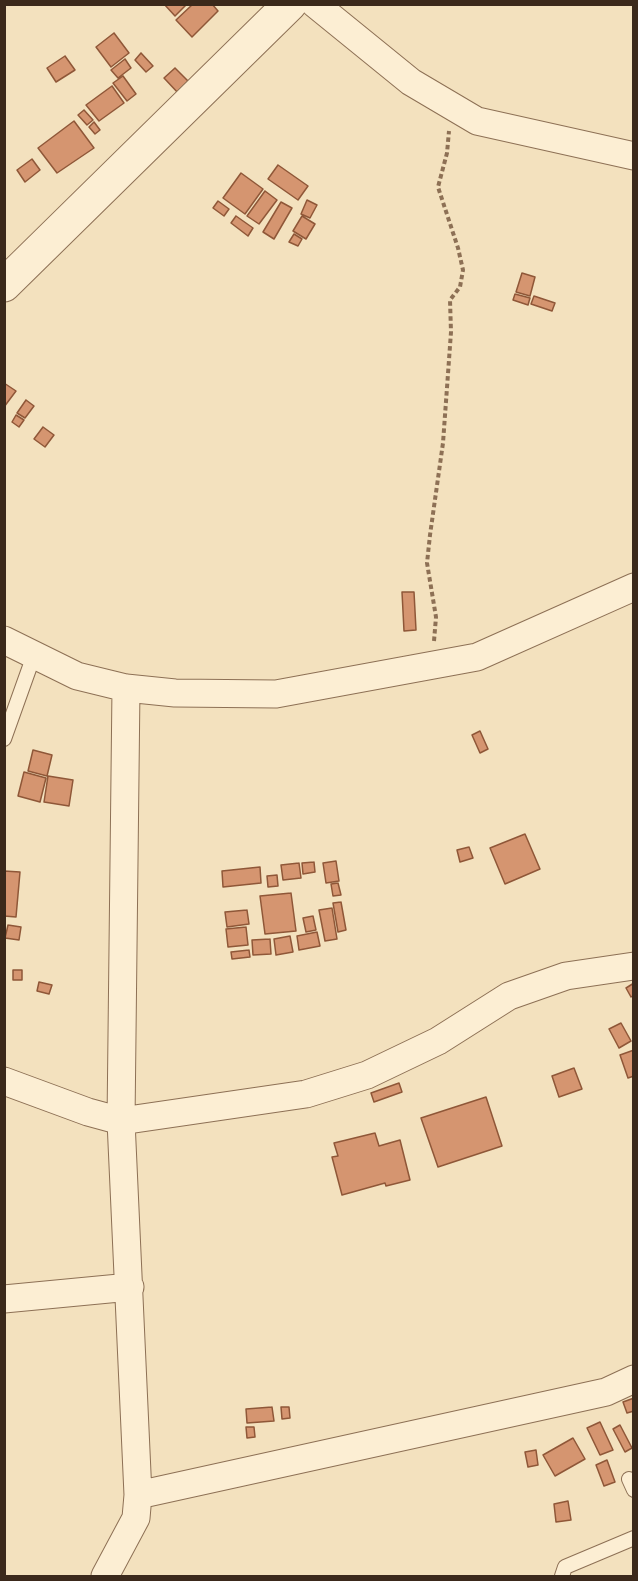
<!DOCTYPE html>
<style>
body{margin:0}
#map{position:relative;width:638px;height:1581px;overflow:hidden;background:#f3e1be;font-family:Georgia,serif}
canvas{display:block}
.frame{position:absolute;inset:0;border:6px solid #3b291b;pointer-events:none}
</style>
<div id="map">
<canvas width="638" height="1581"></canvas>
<div class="frame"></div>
</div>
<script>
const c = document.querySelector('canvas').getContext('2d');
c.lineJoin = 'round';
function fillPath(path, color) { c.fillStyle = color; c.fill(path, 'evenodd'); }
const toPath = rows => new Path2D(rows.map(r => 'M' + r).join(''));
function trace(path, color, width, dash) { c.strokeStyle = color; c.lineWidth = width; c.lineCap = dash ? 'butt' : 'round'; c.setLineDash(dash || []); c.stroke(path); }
const building = toPath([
 [164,4,187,4,175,16,164,4],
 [193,4,212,4,218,11,192,37,176,20,193,4],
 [114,33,129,53,111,67,96,47,114,33],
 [141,53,153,66,146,72,135,60,141,53],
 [65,56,75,70,56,82,47,68,65,56],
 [125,59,131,68,118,78,111,70,125,59],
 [175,68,190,83,179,94,164,78,175,68],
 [123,76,136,94,127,101,113,83,123,76],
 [112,86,124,103,99,121,86,105,112,86],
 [84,110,93,120,87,125,78,115,84,110],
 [74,121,94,148,57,173,38,148,74,121],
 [94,122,100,130,95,134,89,127,94,122],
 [32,159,40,170,25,182,17,170,32,159],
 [278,165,308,186,298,200,268,179,278,165],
 [241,173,263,189,245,214,223,198,241,173],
 [265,191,277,200,259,224,247,216,265,191],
 [307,200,317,205,310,218,301,214,307,200],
 [218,201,229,209,224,216,213,208,218,201],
 [281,202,292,208,274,239,263,232,281,202],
 [236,216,253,228,248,236,231,223,236,216],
 [302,216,315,224,306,239,293,231,302,216],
 [294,234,302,239,298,246,289,242,294,234],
 [522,273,535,277,530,296,516,292,522,273],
 [515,294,530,298,528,305,513,300,515,294],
 [534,296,555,303,552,311,531,304,534,296],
 [4,383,16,391,4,407,4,383],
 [26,400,34,406,25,418,17,413,26,400],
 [16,415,24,420,19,427,12,422,16,415],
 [43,427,54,435,45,447,34,439,43,427],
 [402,592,414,592,416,630,404,631,402,592],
 [480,731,488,749,480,753,472,735,480,731],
 [33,750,52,755,47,776,28,771,33,750],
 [24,772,46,778,40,802,18,796,24,772],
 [48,776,73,780,69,806,44,802,48,776],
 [525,834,540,869,505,884,490,848,525,834],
 [469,847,473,858,460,862,457,850,469,847],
 [336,861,339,881,326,883,323,863,336,861],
 [314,862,315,872,303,874,302,863,314,862],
 [299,863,301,878,283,880,281,865,299,863],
 [260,867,261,883,223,887,222,871,260,867],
 [4,871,20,872,16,917,4,916,4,871],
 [277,875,278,886,268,887,267,876,277,875],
 [338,883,341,895,333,896,331,884,338,883],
 [291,893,296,931,265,934,260,896,291,893],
 [341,902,346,930,338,932,333,903,341,902],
 [332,908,337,939,325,941,319,910,332,908],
 [247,910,249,924,227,927,225,912,247,910],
 [313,916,316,930,306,932,303,918,313,916],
 [8,925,21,927,19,940,5,938,8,925],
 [246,927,248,945,228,947,226,929,246,927],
 [317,932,320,946,299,950,297,936,317,932],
 [290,936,293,952,276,955,274,939,290,936],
 [270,939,271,954,253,955,252,940,270,939],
 [249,950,250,957,232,959,231,952,249,950],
 [13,970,22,970,22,980,13,980,13,970],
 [39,982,52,985,49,994,37,991,39,982],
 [634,983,634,995,631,997,626,988,634,983],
 [621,1023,631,1041,619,1048,609,1029,621,1023],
 [634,1050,634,1076,628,1078,620,1055,634,1050],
 [574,1068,582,1089,559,1097,552,1076,574,1068],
 [399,1083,402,1092,374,1102,371,1093,399,1083],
 [486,1097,502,1146,438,1167,421,1118,486,1097],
 [375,1133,379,1146,400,1140,410,1180,386,1186,385,1183,342,1195,332,1157,338,1156,334,1143,375,1133],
 [634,1398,634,1411,627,1413,623,1402,634,1398],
 [272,1407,274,1421,247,1423,246,1409,272,1407],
 [281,1407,289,1407,290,1418,282,1419,281,1407],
 [600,1422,613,1450,600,1455,587,1428,600,1422],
 [620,1425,632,1448,625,1452,613,1429,620,1425],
 [246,1427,254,1427,255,1437,247,1438,246,1427],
 [573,1438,585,1459,555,1476,543,1455,573,1438],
 [536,1450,538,1465,528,1467,525,1452,536,1450],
 [607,1460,615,1482,604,1486,596,1465,607,1460],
 [568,1501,571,1520,556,1522,554,1504,568,1501]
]);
fillPath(building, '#d59570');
trace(building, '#8f5738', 1.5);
const service = toPath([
 [4,739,34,655],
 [629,1479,634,1490],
 [562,1576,565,1567,634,1538]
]);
const minor = toPath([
 [315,4,411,82,477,121,634,156],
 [4,640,77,676,126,688,175,693,276,694,477,657,634,587],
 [4,1081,88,1112,121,1121,306,1094,367,1075,438,1041,509,996,566,976,634,966],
 [4,1299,130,1287],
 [138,1495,606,1392,634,1379],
 [105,1576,136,1518,138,1495,121,1121,126,688]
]);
const tertiary = toPath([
 [4,285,290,4]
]);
trace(service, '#8d7055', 16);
trace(minor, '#8d7055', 29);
trace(tertiary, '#8d7055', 35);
trace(toPath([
 [434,641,436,617,427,563,430,535,443,443,451,332,450,300,460,287,463,270,458,248,438,187,447,153,449,131]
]), '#8d7055', 4, [4.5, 3]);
trace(service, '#fceed3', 14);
trace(minor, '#fceed3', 27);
trace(tertiary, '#fceed3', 33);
</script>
